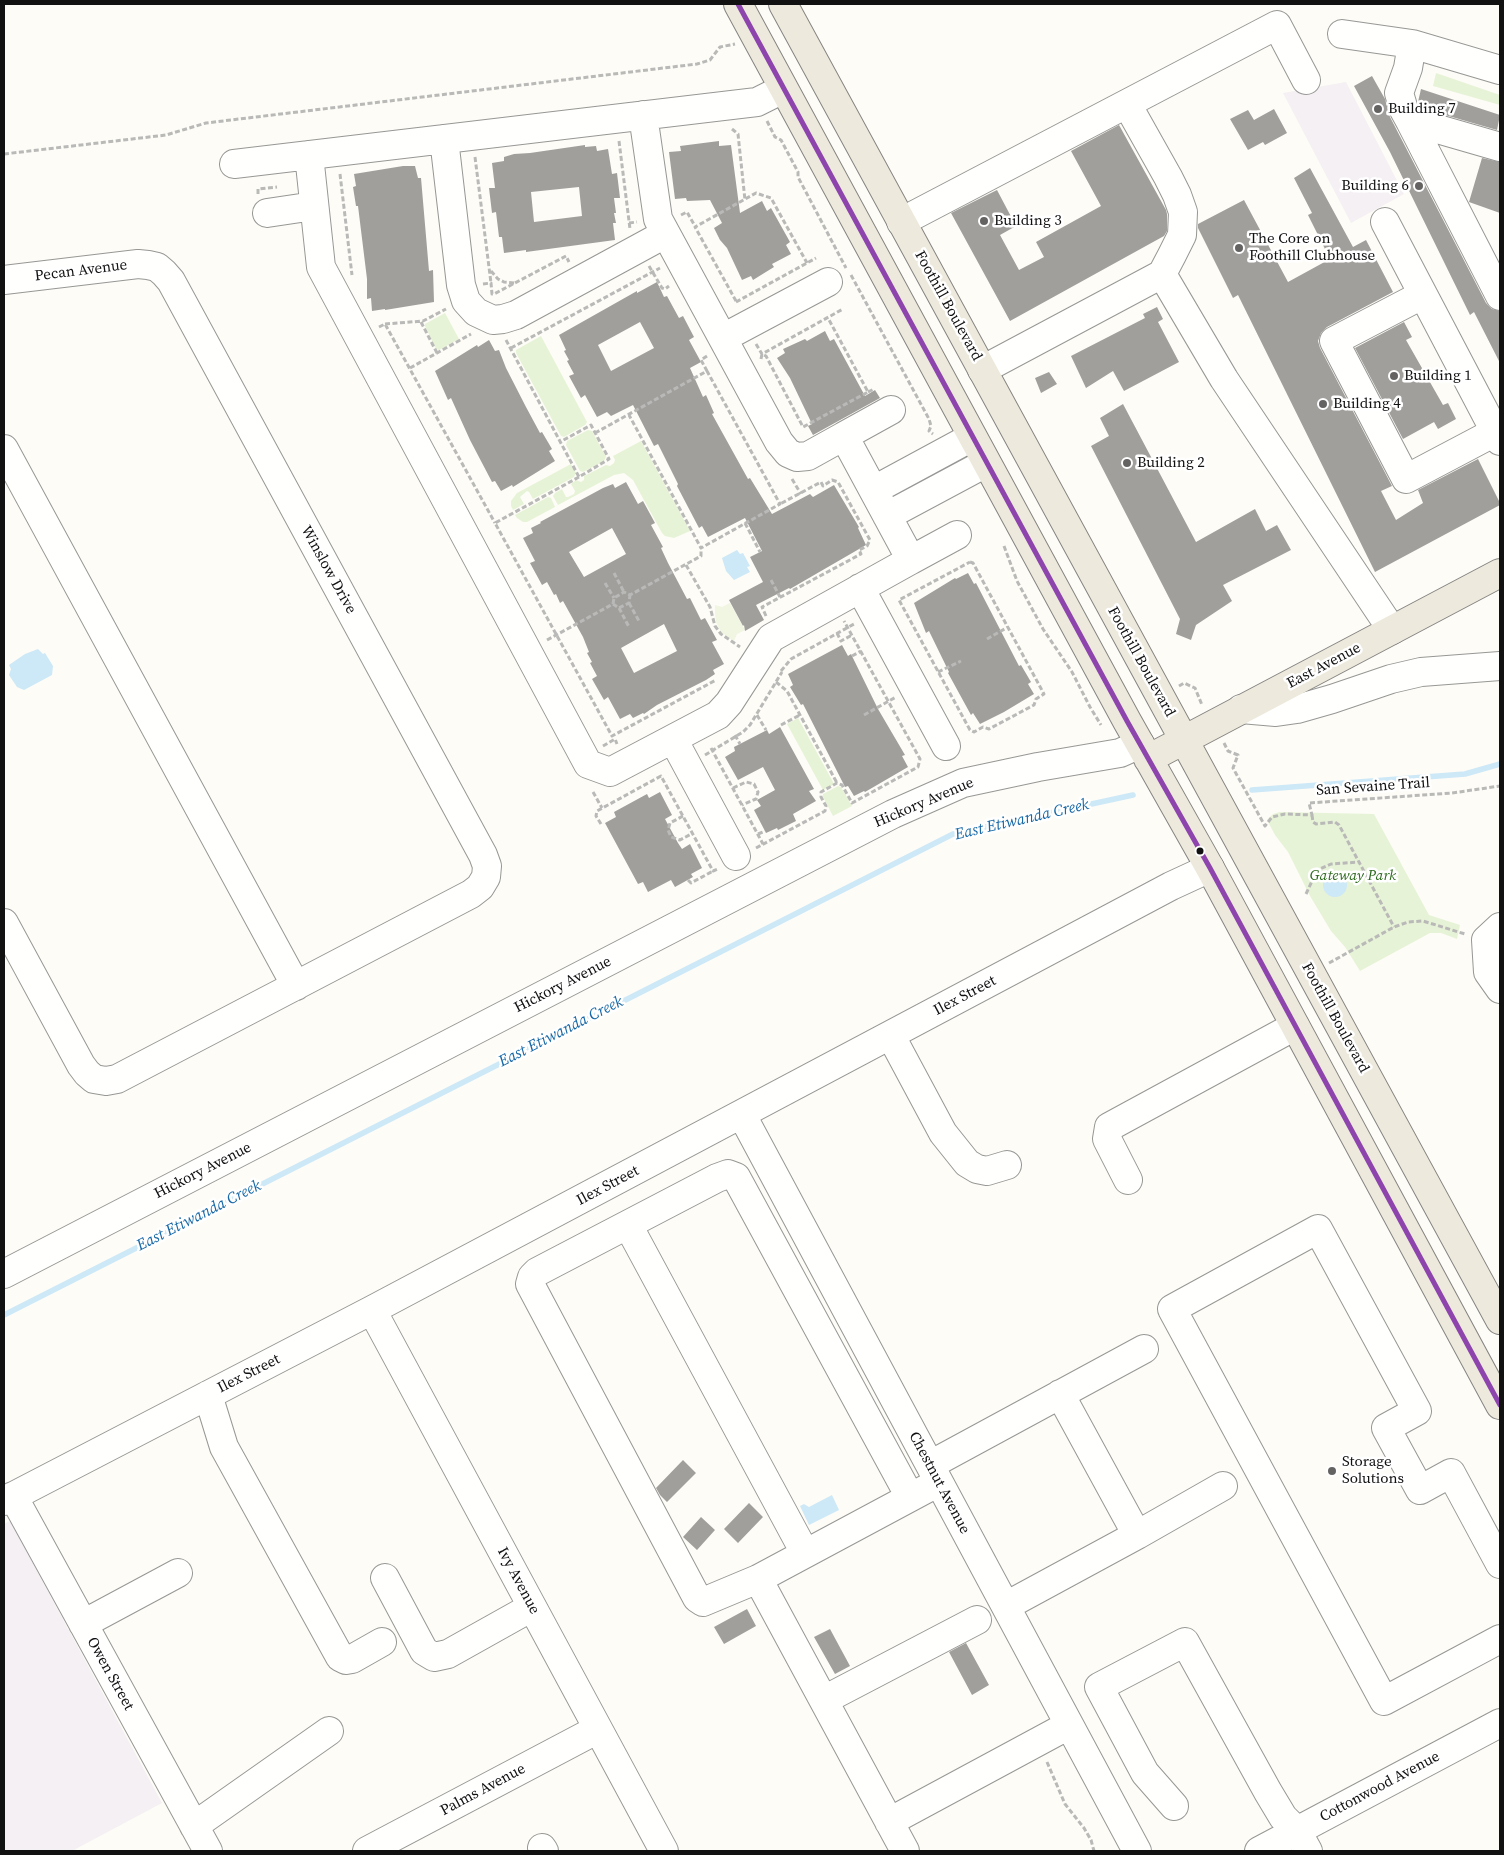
<!DOCTYPE html>
<style>
body{margin:0}
#map{position:relative;width:1504px;height:1855px;overflow:hidden;background:#fdfcf7;font-family:"Source Serif 4",serif}
canvas{display:block}
.frame{position:absolute;inset:0;border:5px solid #111;pointer-events:none}
</style>
<div id="map">
<canvas width="1504" height="1855"></canvas>
<div class="frame"></div>
</div>
<script>
const c = document.querySelector('canvas').getContext('2d');
c.lineJoin = 'round';
function fillPath(path, color) { c.fillStyle = color; c.fill(path, 'evenodd'); }
const toPath = rows => new Path2D(rows.map(r => 'M' + r).join(''));
function trace(path, color, width, dash) { c.strokeStyle = color; c.lineWidth = width; c.lineCap = dash ? 'butt' : 'round'; c.setLineDash(dash || []); c.stroke(path); }
function drawText(font, color, halo, rows, align = 'center') {
  c.font = font + ' "Source Serif 4",serif'; c.lineWidth = 5; c.setLineDash([]); c.textBaseline = 'middle'; c.strokeStyle = halo; c.fillStyle = color; for (const [text, x, y, turn = 0] of rows) {
    c.save(); c.translate(x, y); c.rotate((+turn || 0) * Math.PI / 180); c.textAlign = isNaN(turn) ? turn : align; if (halo) c.strokeText(text, 0, 0); c.fillText(text, 0, 0); c.restore();
  }
}
fillPath(toPath([
 [1346,82,1404,194,1351,223,1283,93],
 [10,1521,162,1803,72,1851,4,1851,4,1524]
]), '#f5f0f3');
fillPath(toPath([
 [1436,73,1500,95,1500,105,1433,86],
 [445,313,459,339,439,350,436,349,425,326,425,324],
 [541,336,587,422,585,425,564,437,561,436,516,353,516,350],
 [588,430,592,431,606,457,604,461,583,472,580,471,566,445,567,441],
 [641,441,690,531,674,538,665,536,662,533,633,480,624,473,614,475,558,505,553,496,555,493,562,489,566,497,568,497,574,494,575,491,571,484,576,480,581,482,584,480,584,476,606,465,610,466,614,463,615,460,613,456],
 [571,464,576,473,574,477,533,499,529,492,527,491,520,497,524,504,513,510,511,506,511,501,517,493],
 [548,497,551,498,555,507,527,522,523,522,517,518,515,515],
 [798,718,833,782,833,785,823,790,787,724],
 [838,786,841,787,852,806,833,816,823,797,823,794],
 [1280,812,1374,814,1429,915,1460,925,1457,939,1441,933,1430,933,1360,971,1345,947,1331,931,1310,896,1288,852,1275,835,1267,820,1273,814]
]), '#e7f3d7');
fillPath(toPath([
 [730,603,745,630,737,634,734,641,721,632,716,622,715,613,715,605,722,607]
]), '#f0f6e1');
fillPath(toPath([
 [737,550,740,554,743,553,750,566,747,567,750,572,734,580,726,571,722,558],
 [38,649,43,654,45,653,53,666,52,675,24,690,17,687,9,675,11,669,9,665,25,654],
 '1323 885a12 12 0 1 1 24 0a12 12 0 1 1-24 0Z',
 [832,1495,839,1510,809,1525,800,1506,804,1504,809,1507]
]), '#cde8f7');
trace(toPath([
 [1252,790,1465,774,1500,764],
 [4,1315,953,834,1133,795]
]), '#cde8f7', 5.5);
fillPath(toPath([
 [1372,76,1385,99,1390,117,1486,303,1492,309,1500,311,1500,363,1474,312,1470,315,1390,152,1354,86],
 [1421,89,1500,115,1497,130,1421,108,1418,102],
 [1274,109,1287,133,1265,145,1263,142,1248,150,1230,119,1248,110,1254,120],
 [1119,125,1166,210,1167,214,1167,231,1164,236,1010,321,951,213,997,190,1016,226,1000,235,1019,270,1044,257,1036,242,1101,206,1071,151],
 [719,141,719,146,731,145,740,213,762,201,767,211,771,208,790,242,786,245,791,254,772,264,774,267,753,280,751,276,742,280,727,248,720,240,714,228,722,223,710,200,687,201,686,198,675,199,669,152,681,151,680,146],
 [585,145,585,147,596,146,597,151,608,149,612,174,617,173,620,198,614,198,616,213,614,213,616,223,613,223,615,240,526,252,526,250,504,253,502,237,499,237,496,212,492,213,489,188,495,188,492,163,504,161,504,157,514,154,530,153],
 [579,187,582,216,534,222,531,192],
 [1482,158,1500,162,1500,213,1469,202],
 [403,166,415,166,418,178,421,178,429,271,433,270,434,302,385,310,385,309,372,311,371,298,367,299,367,279,358,206,356,206,353,187,356,186,354,174],
 [1310,168,1353,247,1366,240,1393,292,1327,327,1321,333,1318,341,1320,348,1392,486,1381,491,1396,520,1423,503,1418,490,1478,459,1500,503,1500,505,1375,572,1238,295,1233,298,1198,228,1198,224,1244,200,1288,282,1330,259,1308,215,1312,213,1294,178],
 [657,282,664,297,667,296,679,318,683,316,694,337,689,340,701,362,690,368,703,397,706,395,714,413,712,414,748,479,750,478,772,514,810,494,813,497,834,485,859,527,858,528,866,545,790,589,789,588,756,605,764,620,745,631,744,625,743,626,729,600,763,582,750,557,762,551,745,518,708,537,702,526,699,528,677,486,678,484,658,444,654,446,633,405,611,416,607,412,597,417,585,395,581,398,569,376,574,374,567,361,569,360,564,351,566,350,559,335,637,291,637,293],
 [640,322,654,348,611,371,598,345],
 [1157,307,1163,319,1158,322,1179,362,1124,391,1113,371,1086,388,1071,356,1145,318,1143,314],
 [1404,322,1412,337,1406,340,1443,405,1448,403,1456,419,1438,429,1434,422,1403,439,1355,348],
 [825,331,830,341,834,339,865,396,875,390,880,398,813,435,808,426,812,424,790,378,777,358,785,353,783,349,805,339,807,341],
 [489,340,495,351,499,350,506,368,526,407,540,433,542,432,552,449,549,451,555,461,513,487,512,485,501,491,495,481,492,482,470,440,451,398,448,400,435,371,477,345,478,347],
 [1049,372,1057,384,1041,393,1035,378],
 [1123,404,1196,542,1255,509,1266,531,1277,525,1291,550,1223,585,1232,601,1196,625,1191,640,1176,634,1180,619,1091,446,1109,436,1100,418],
 [626,482,638,504,643,501,655,523,651,525,663,547,661,548,668,563,687,599,690,598,701,620,705,618,717,640,712,642,724,664,713,670,715,674,706,680,657,705,644,714,643,713,633,718,630,714,620,719,608,697,604,700,592,679,597,676,590,663,592,662,587,653,589,652,583,637,563,601,560,603,556,594,554,595,547,582,542,585,530,563,535,561,523,538,533,533,531,528,541,523,540,522,603,488,613,484,615,488],
 [612,528,626,554,584,577,569,552],
 [664,624,677,651,634,673,621,648],
 [968,573,974,584,976,583,1019,666,1021,665,1031,682,1028,684,1034,694,1004,712,980,724,973,713,971,715,948,673,949,672,929,631,926,633,914,603,955,578,956,579],
 [842,645,848,656,851,654,878,709,905,755,902,756,908,767,865,792,864,791,854,796,848,786,845,787,803,704,801,705,790,687,793,685,788,674],
 [780,727,814,789,809,791,816,801,793,814,796,821,778,830,777,828,766,833,754,810,761,806,757,800,775,790,763,767,738,780,725,757,735,751,734,747,767,730,769,734],
 [660,792,672,815,665,819,678,843,682,849,690,844,702,868,691,874,693,877,675,887,671,880,648,892,643,882,638,884,605,823,616,817,614,812,647,794,649,798],
 [683,1460,696,1473,667,1502,660,1495,656,1488],
 [749,1503,763,1517,738,1543,724,1529],
 [701,1517,715,1530,697,1550,683,1537],
 [747,1609,756,1626,724,1644,714,1627],
 [830,1629,850,1666,835,1674,814,1637],
 [966,1643,989,1685,972,1695,949,1652]
]), '#a19f9c');
const minor = toPath([
 [1342,34,1412,44,1500,70],
 [1412,44,1408,68,1399,93,1404,110,1410,121,1500,147],
 [1410,121,1500,296],
 [444,139,461,285,466,301,476,312,493,320,503,319,516,315,665,234],
 [309,155,321,267,588,764,610,772,718,715,729,703,771,638,911,560,844,436,808,456,797,457,788,453,779,442,658,219,643,115],
 [234,164,757,102,783,89],
 [267,213,314,206],
 [901,222,1277,25,1306,80],
 [1385,222,1500,441],
 [1162,274,1224,379,1392,630],
 [4,280,138,264,148,265,157,267,164,273,171,281,483,855,487,866,486,877,480,887,471,894,117,1079,106,1081,94,1079,87,1073,81,1065,4,923],
 [1422,295,1334,341,1406,479,1495,432],
 [723,338,828,282],
 [982,370,1162,274,1172,255,1182,235,1183,212,1177,195,1168,177,1127,104],
 [844,436,891,410],
 [4,449,296,986],
 [874,490,972,437],
 [887,516,986,463],
 [911,560,957,535],
 [860,588,946,746],
 [1241,709,1276,712,1297,709,1332,699,1391,679,1421,672,1500,666],
 [673,739,736,856],
 [1500,927,1486,940,1488,972,1500,989],
 [891,1036,943,1133,967,1163,977,1169,987,1171,1007,1165],
 [742,1115,1137,1851],
 [1128,1180,1107,1139,1109,1127,1295,1026],
 [628,1225,805,1553],
 [4,1274,893,814,963,783,1038,767,1120,753,1140,744],
 [372,1310,664,1851],
 [1060,1394,1137,1535,1223,1486],
 [208,1395,224,1447,340,1657,346,1660,352,1659,382,1642],
 [930,1465,1144,1349],
 [13,1496,208,1851],
 [910,1497,736,1177,728,1174,717,1178,537,1272,532,1277,530,1284,697,1598,703,1602,758,1579,939,1482],
 [4,1501,372,1310,1171,886,1210,868],
 [1500,1564,1451,1473,1420,1490,1386,1428,1417,1411,1318,1229,1172,1309,1384,1701,1500,1639],
 [385,1578,424,1651,434,1657,448,1654,532,1607],
 [758,1579,905,1851],
 [1006,1606,1137,1535],
 [83,1624,178,1573],
 [824,1700,977,1620],
 [1174,1806,1145,1773,1099,1687,1185,1642,1268,1792,1283,1817,1297,1831,1308,1851],
 [889,1822,1069,1725],
 [194,1826,329,1731],
 [542,1848,544,1851],
 [367,1851,598,1729],
 [1259,1851,1500,1723]
]);
const major = toPath([
 [738,4,1127,721,1210,868,1500,1405],
 [783,4,1500,1320],
 [1148,759,1500,573]
]);
trace(minor, '#979795', 30);
trace(major, '#858482', 30);
trace(toPath([
 [767,121,775,137,781,140,798,172,798,177,846,268],
 [732,129,738,134,745,200],
 [619,141,630,229],
 [4,154,166,135,206,123,697,64,710,60,720,47,735,44],
 [475,157,491,283],
 [340,174,352,275],
 [258,194,258,189,277,187],
 [681,215,687,212,696,228],
 [629,223,637,222],
 [649,266,662,288,665,289,669,286],
 [491,271,498,279,504,282,515,283],
 [851,275,929,419,931,426,929,431,933,434],
 [483,284,491,283,492,294,494,294,566,256,569,262],
 [736,301,695,227,756,193,771,198,807,263],
 [736,302,816,258],
 [421,322,437,353],
 [385,324,423,321,446,309],
 [379,327,385,324,495,523],
 [506,340,579,477,609,459,591,425,560,442],
 [756,344,762,354,843,309],
 [511,348,660,268],
 [707,356,701,360,707,371],
 [761,359,762,354,766,356,803,427,868,392,828,318],
 [410,368,471,334],
 [868,392,874,389],
 [595,433,707,371,780,504,701,548,629,415],
 [579,477,495,523,612,736,716,680],
 [792,479,801,494],
 [745,523,760,552],
 [1004,546,1017,581,1043,629,1072,672,1090,707,1101,725],
 [970,562,973,563,1044,694,1036,699,1034,705,989,729,983,727,974,732,970,730,899,600,970,562],
 [686,565,710,607,715,626,721,634,740,647],
 [614,573,624,592],
 [771,580,780,597],
 [605,583,614,598],
 [629,603,639,621],
 [613,604,614,598,624,592,630,595,701,556,701,548],
 [619,608,629,627],
 [766,616,762,607,861,554,859,550,867,546,870,540,838,482,832,480,823,486,821,482,780,504],
 [837,633,841,641,852,635],
 [987,639,1008,627],
 [547,640,613,604,619,608,629,603,630,595],
 [852,656,861,651],
 [781,671,791,659,854,624],
 [938,672,961,661],
 [776,682,787,691,837,783],
 [1179,686,1184,683,1195,688,1202,705],
 [757,715,766,730],
 [864,715,896,697],
 [781,725,800,715],
 [735,735,740,744],
 [1224,743,1228,751,1238,755,1233,768,1265,826,1272,817,1285,814,1312,815,1309,803,1452,793,1500,786],
 [603,746,615,739,617,744],
 [711,748,763,844],
 [705,755,743,732,750,725,782,672],
 [733,788,746,782,754,784,758,792,756,799,742,805],
 [593,792,602,808],
 [1312,815,1313,822,1316,824,1335,822,1339,825,1394,927],
 [683,816,670,823,668,830,671,837,680,840,693,833],
 [601,824,596,816,597,811,661,776,713,871,718,869],
 [758,834,765,831],
 [756,848,825,811,826,806,821,797,821,792,837,783,842,785,852,803,918,767,920,759,844,621],
 [688,880,691,883,713,871],
 [1306,894,1313,879,1320,869,1331,864,1359,862],
 [1329,963,1394,927,1408,922,1423,921,1465,934],
 [1047,1762,1065,1804,1084,1828,1091,1840,1094,1851]
]), '#b9b9b8', 3, [5, 2.5]);
trace(minor, '#fffffe', 28);
trace(major, '#ede9dc', 28);
trace(toPath([
 [738,4,1127,721,1210,868,1500,1405]
]), '#8e44ad', 5);
for (const [x, y, r, color] of [
 [1378,109,5,"#646362"],
 [1419,186,5,"#646362"],
 [984,221,5,"#646362"],
 [1239,248,5,"#646362"],
 [1394,376,5,"#646362"],
 [1323,404,5,"#646362"],
 [1127,463,5,"#646362"],
 [1200,851,4.5,"#111"],
 [1332,1471,5,"#646362"]
]) { const dot = new Path2D(); dot.arc(x, y, r, 0, 2 * Math.PI); c.fillStyle = color; c.fill(dot); trace(dot, '#fff', 2); }
drawText('15px', '#111', '#fff', [
 ["Building 7",1388,109],
 ["Building 6",1409,186,"right"],
 ["Building 3",994,221],
 ["The Core on",1249,239],
 ["Foothill Clubhouse",1249,256],
 ["Building 1",1404,376],
 ["Building 4",1333,404],
 ["Building 2",1137,463],
 ["Storage",1342,1462],
 ["Solutions",1342,1479]
], 'left');
drawText('15px', '#111', '#fff', [
 ["Pecan Avenue",81,271,-7],
 ["Foothill Boulevard",948,306,61],
 ["Winslow Drive",328,570,61],
 ["Foothill Boulevard",1141,662,61],
 ["East Avenue",1324,666,-28],
 ["San Sevaine Trail",1373,787,-4],
 ["Hickory Avenue",924,803,-23],
 ["Hickory Avenue",563,985,-27],
 ["Ilex Street",965,996,-28],
 ["Foothill Boulevard",1335,1018,61],
 ["Hickory Avenue",203,1171,-27],
 ["Ilex Street",608,1186,-28],
 ["Ilex Street",249,1374,-27],
 ["Chestnut Avenue",939,1483,62],
 ["Ivy Avenue",518,1581,62],
 ["Owen Street",110,1674,61],
 ["Cottonwood Avenue",1380,1787,-28],
 ["Palms Avenue",483,1790,-28]
]);
drawText('italic 15px', '#2f6b1f', '#fff', [
 ["Gateway Park",1353,876]
]);
drawText('italic 16px', '#1768a6', '#fff', [
 ["East Etiwanda Creek",1022,820,-13],
 ["East Etiwanda Creek",561,1032,-27],
 ["East Etiwanda Creek",199,1216,-27]
]);
</script>
